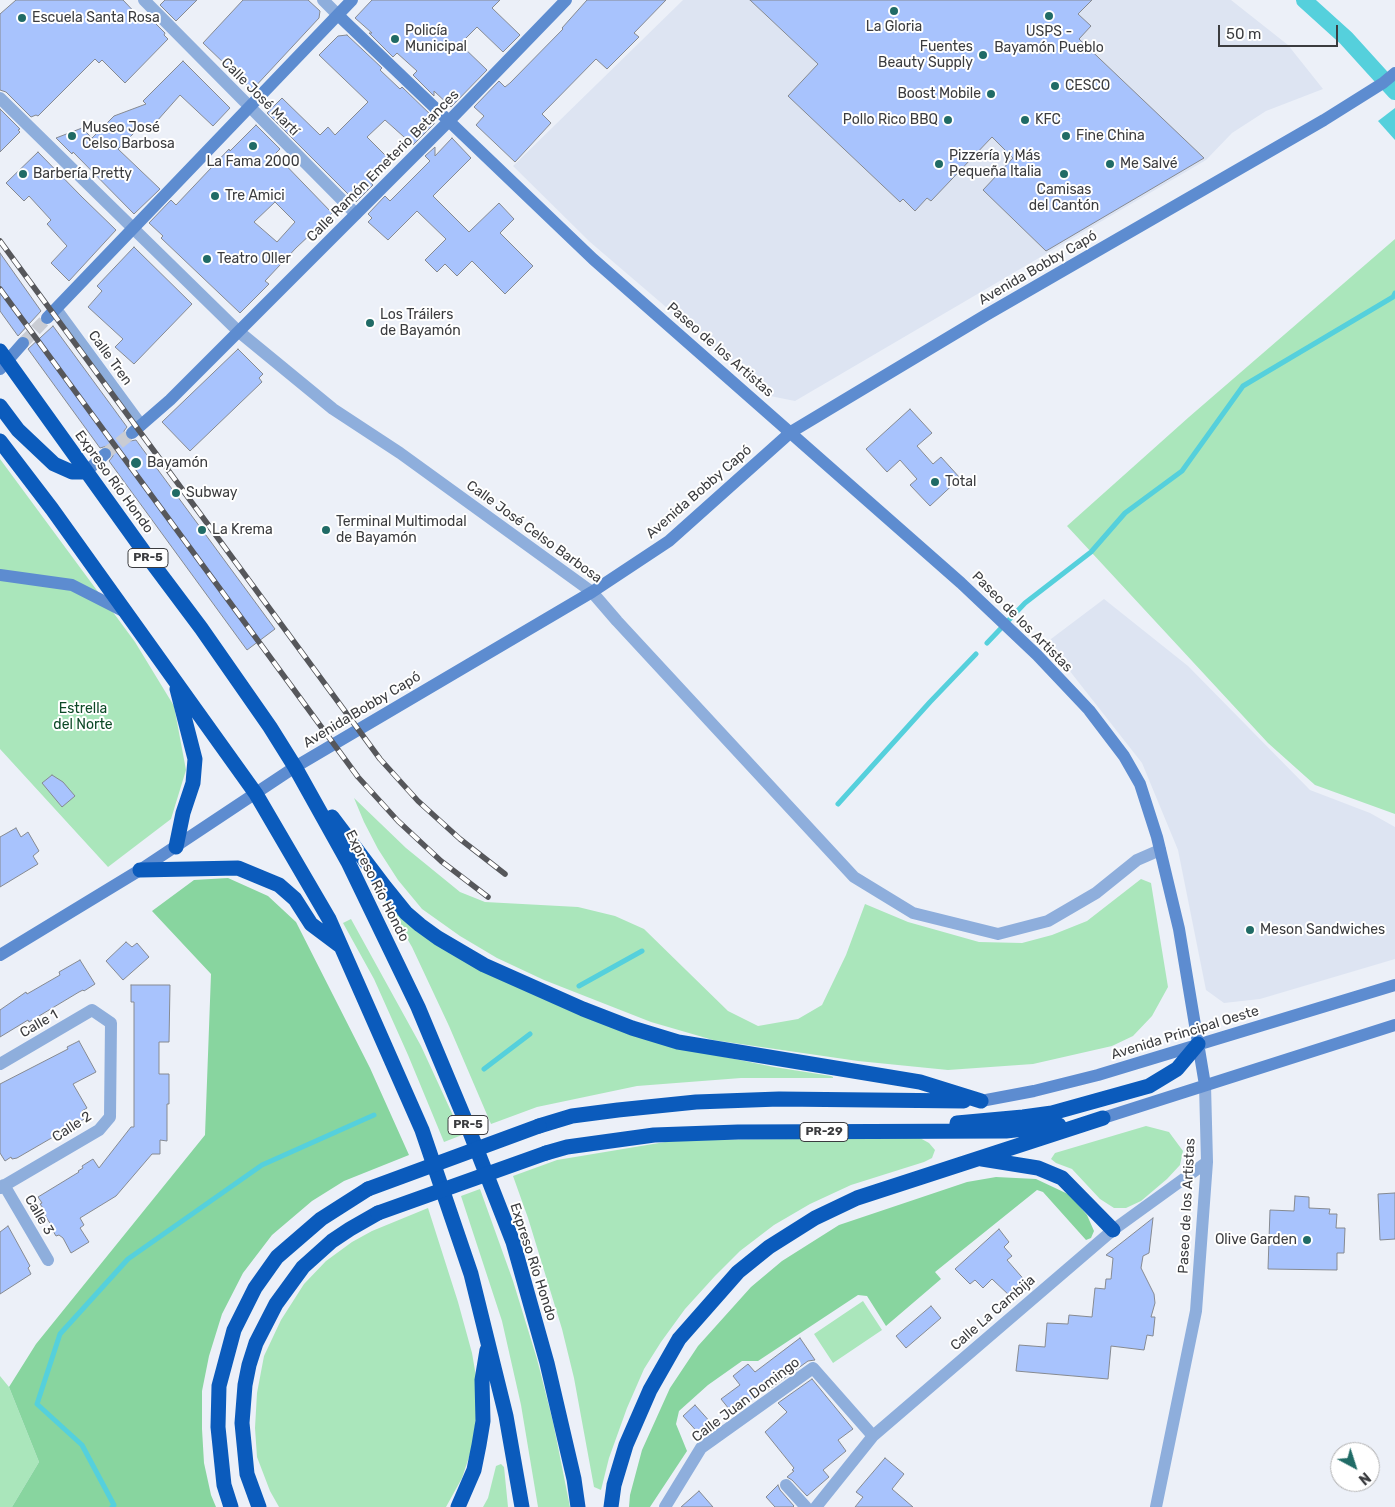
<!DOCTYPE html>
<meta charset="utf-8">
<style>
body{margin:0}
#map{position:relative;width:1395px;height:1507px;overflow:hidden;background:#ecf0f8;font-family:Rubik,sans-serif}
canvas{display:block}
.north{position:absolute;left:1330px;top:1442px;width:50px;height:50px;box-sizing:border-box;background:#fff;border:1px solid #b1b1b2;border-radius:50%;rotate:140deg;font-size:14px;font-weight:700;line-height:20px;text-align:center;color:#3b3c3f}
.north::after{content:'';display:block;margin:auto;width:18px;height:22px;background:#206b66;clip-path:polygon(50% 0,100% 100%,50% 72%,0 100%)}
.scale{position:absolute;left:1218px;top:25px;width:120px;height:22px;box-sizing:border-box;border:2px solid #3b3c3f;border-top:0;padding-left:6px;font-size:15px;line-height:18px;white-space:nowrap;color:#3b3c3f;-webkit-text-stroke:4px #fff;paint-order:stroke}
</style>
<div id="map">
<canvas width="1395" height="1507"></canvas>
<div class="north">N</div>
<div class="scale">50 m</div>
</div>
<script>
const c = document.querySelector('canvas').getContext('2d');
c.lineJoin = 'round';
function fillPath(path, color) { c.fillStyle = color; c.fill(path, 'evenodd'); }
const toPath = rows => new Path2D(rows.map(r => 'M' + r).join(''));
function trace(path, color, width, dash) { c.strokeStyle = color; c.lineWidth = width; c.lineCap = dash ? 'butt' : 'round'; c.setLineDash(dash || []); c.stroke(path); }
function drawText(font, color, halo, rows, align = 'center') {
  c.font = font + ' Rubik,sans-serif'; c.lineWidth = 4; c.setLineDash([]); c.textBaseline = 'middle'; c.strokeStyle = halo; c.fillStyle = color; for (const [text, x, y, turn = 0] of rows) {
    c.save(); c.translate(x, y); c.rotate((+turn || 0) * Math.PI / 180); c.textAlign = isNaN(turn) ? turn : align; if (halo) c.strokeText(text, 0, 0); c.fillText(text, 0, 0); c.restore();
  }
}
fillPath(toPath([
 [683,0,1231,0,1288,45,1323,89,1266,111,1232,133,1206,160,795,401,770,396,590,242,513,166],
 [1104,599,1188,666,1310,790,1370,813,1395,827,1395,959,1260,999,1224,1003,1206,990,1178,850,1142,763,1047,642]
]), '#dde4f2');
fillPath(toPath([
 [1395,239,1395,814,1315,785,1268,743,1067,526,1189,417],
 [0,459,135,642,174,706,186,770,171,819,108,867,0,749],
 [354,798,406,848,460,892,485,902,578,907,615,916,644,929,728,1011,758,1026,798,1019,822,1005,846,955,865,904,908,922,979,942,1022,943,1052,935,1087,921,1141,879,1151,883,1168,987,1152,1016,1133,1036,1112,1046,1033,1064,948,1070,858,1061,713,1040,651,1022,544,980,497,958,460,936,422,909,398,880,378,849,364,822],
 [389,899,433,940,676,1047,774,1067,831,1076,833,1077,833,1078,741,1078,637,1086,537,1107,491,1124,449,1026,412,947,385,901],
 [351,919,421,1046,462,1135,444,1142,408,1055,374,979,343,923],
 [1146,1126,1169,1132,1183,1151,1180,1165,1167,1179,1141,1201,1126,1208,1114,1208,1100,1199,1072,1169,1056,1163,1051,1159,1055,1153],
 [920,1138,929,1143,935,1150,932,1158,924,1162,851,1185,810,1204,774,1225,740,1251,715,1276,685,1309,661,1342,644,1369,627,1408,609,1458,601,1490,594,1487,574,1378,562,1329,528,1218,513,1176,557,1160,677,1140],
 [480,1189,513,1281,537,1359,553,1422,570,1507,538,1507,521,1405,502,1321,461,1196],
 [428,1208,458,1302,472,1353,478,1388,476,1419,472,1448,462,1478,446,1507,279,1507,270,1491,257,1457,255,1428,257,1393,264,1356,281,1320,304,1284,326,1261,352,1242,372,1231],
 [863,1301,882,1330,833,1363,814,1334],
 [0,1376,9,1387,39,1462,12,1507,0,1507],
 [501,1464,504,1467,508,1507,483,1507,488,1498,496,1466]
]), '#aae6bb');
fillPath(toPath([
 [228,878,268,896,296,922,370,1068,409,1155,344,1181,312,1201,272,1235,243,1273,222,1314,209,1356,202,1391,202,1429,204,1463,211,1495,216,1507,12,1507,39,1462,9,1387,36,1344,205,1135,211,974,152,911,194,880],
 [996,1177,1036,1179,1070,1195,1087,1215,1094,1231,1091,1238,1086,1240,1043,1192,1037,1190,935,1272,941,1279,886,1326,867,1296,858,1295,758,1361,742,1361,708,1385,679,1411,676,1424,687,1451,650,1507,629,1507,630,1495,642,1450,670,1388,698,1346,751,1287,782,1261,839,1225,967,1182]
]), '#88d59f');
fillPath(toPath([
 [1395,108,1395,140,1378,121]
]), '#55d0dc');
trace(toPath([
 [987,643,1025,603,1091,552,1125,513,1182,471,1243,386,1393,297,1395,293],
 [838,804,930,702,976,654],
 [579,986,642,951],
 [484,1069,530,1034],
 [112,1507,114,1505,82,1445,37,1404,60,1334,128,1259,262,1165,374,1115]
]), '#55d0dc', 5);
trace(toPath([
 [1304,0,1346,38,1395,92]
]), '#55d0dc', 16);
const building = toPath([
 [16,0,123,0,143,21,148,16,165,33,164,35,168,39,125,83,102,60,99,63,95,59,38,116,36,115,31,117,6,92,0,90,0,14,16,0],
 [165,0,197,0,176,21,160,5,165,0],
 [243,0,308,0,320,11,319,18,252,90,203,43,243,0],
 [372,0,500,0,492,8,520,35,503,52,477,27,460,44,487,70,451,107,434,91,434,96,413,75,417,71,397,53,393,57,369,33,372,33,355,18,372,0],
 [587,0,666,0,634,33,639,37,607,69,596,59,542,114,551,123,515,162,476,125,484,116,474,107,499,81,505,87,510,83,563,29,562,28,587,0],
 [750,0,1092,0,1078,14,1091,26,1079,39,1204,158,1046,251,983,190,1013,158,992,137,931,201,927,198,915,211,903,199,900,202,788,96,818,64,750,0],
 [347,35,382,68,380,70,400,89,402,87,434,118,434,124,413,145,385,120,367,137,392,162,371,183,373,185,356,202,267,113,282,98,320,135,328,127,335,135,368,102,319,55,338,36,347,35],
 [183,61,230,108,213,126,180,95,149,130,143,124,118,149,160,189,134,214,73,152,72,154,56,138,82,128,92,138,114,116,146,104,143,101,183,61],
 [0,109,20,129,18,130,20,132,0,152,0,109],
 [256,125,280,149,275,154,332,213,322,223,324,224,315,233,314,231,296,248,265,281,269,284,240,313,161,238,163,236,149,223,171,200,176,205,229,149,230,151,256,125],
 [275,202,295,222,277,242,254,222,275,202],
 [452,138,471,158,433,196,469,232,499,203,514,219,500,233,533,266,505,294,472,261,457,276,445,264,437,272,425,260,446,239,417,211,388,240,368,222,372,218,368,214,385,196,390,201,430,161,425,156,435,147,435,156,452,138],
 [38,152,82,197,116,230,69,281,51,263,67,246,47,224,51,220,29,196,24,201,6,183,38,152],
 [134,247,192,304,134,364,115,347,123,339,88,307,102,291,97,286,134,247],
 [0,253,41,311,18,336,0,311,0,253],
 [53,326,127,427,124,431,126,438,130,441,136,440,275,629,247,650,109,461,113,456,111,449,107,446,100,448,28,349,53,326],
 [238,349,263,374,259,378,262,382,190,451,162,422,238,349],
 [910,409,932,433,917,446,933,464,941,457,960,478,930,506,910,485,917,479,900,460,887,472,866,449,910,409],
 [52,775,63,782,75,796,62,807,42,783,52,775],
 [16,828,21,837,28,832,39,851,33,856,38,864,0,887,0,837,16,828],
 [126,942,132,947,137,943,149,957,123,980,106,961,126,942],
 [80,960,95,984,84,991,83,990,79,992,29,1022,28,1020,0,1037,0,1010,26,992,27,994,60,975,59,972,80,960],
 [131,985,170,985,169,1042,159,1042,159,1074,169,1074,169,1104,167,1104,167,1141,160,1140,160,1154,152,1154,116,1196,80,1218,84,1225,80,1228,89,1242,71,1253,63,1238,59,1235,56,1236,50,1226,51,1225,41,1209,43,1208,40,1204,42,1203,38,1197,79,1172,78,1171,83,1168,82,1166,93,1159,99,1168,131,1127,134,1127,134,1002,131,1002,131,985],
 [79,1041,96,1072,73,1084,87,1108,82,1111,86,1118,17,1158,12,1159,11,1157,5,1161,0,1153,0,1084,68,1049,67,1047,79,1041],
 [1395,1193,1395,1239,1380,1240,1378,1194,1395,1193],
 [1295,1196,1309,1197,1309,1208,1330,1209,1329,1214,1337,1214,1336,1228,1345,1228,1344,1253,1337,1253,1337,1270,1268,1269,1270,1210,1294,1211,1295,1196],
 [1153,1218,1149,1253,1143,1256,1141,1268,1154,1294,1155,1303,1151,1317,1155,1317,1153,1336,1147,1335,1144,1350,1111,1346,1108,1379,1016,1371,1019,1345,1045,1347,1047,1323,1068,1324,1069,1315,1092,1317,1095,1288,1105,1289,1106,1279,1111,1279,1113,1258,1106,1255,1153,1218],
 [8,1226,30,1266,28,1268,31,1274,0,1294,0,1232,8,1226],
 [999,1229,1009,1242,1004,1247,1012,1256,1007,1260,1027,1283,1011,1297,992,1279,983,1288,975,1280,970,1284,955,1269,999,1229],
 [931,1306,941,1318,906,1348,896,1336,931,1306],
 [800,1338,815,1360,808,1361,768,1390,765,1388,733,1414,721,1399,740,1385,733,1376,748,1364,755,1372,800,1338],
 [812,1379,853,1429,838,1440,846,1451,823,1470,829,1477,807,1496,792,1480,787,1477,794,1471,792,1470,794,1468,765,1432,787,1412,778,1403,812,1379],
 [695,1405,712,1424,700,1435,683,1416,695,1405],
 [885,1458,904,1474,892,1489,913,1507,855,1507,863,1497,856,1492,885,1458],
 [778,1485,780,1490,794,1506,793,1507,775,1507,766,1497,778,1485],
 [699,1491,713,1507,681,1507,699,1491]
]);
fillPath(building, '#a8c3fd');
trace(building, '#868a91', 1);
trace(toPath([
 [23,343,47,318],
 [105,454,132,433]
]), '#c9ccd3', 12, [12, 6]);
trace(toPath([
 [144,0,356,214],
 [323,0,338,15],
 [0,98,238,331,333,409,400,453,592,592,617,621,854,877,913,913,998,934,1048,921,1096,893,1137,860,1160,850],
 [56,309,141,425],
 [0,1064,92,1010,111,1023,110,1117,99,1130,0,1188],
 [4,1185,48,1260],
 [786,1485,806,1507],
 [665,1507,701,1448,813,1368,873,1436],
 [816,1507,873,1436,1113,1230,1207,1162],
 [1156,1507,1196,1311,1207,1162,1205,1085]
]), '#8eaedc', 12);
trace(toPath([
 [338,15,593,259,961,583,1037,655,1089,710,1124,756,1140,784,1157,837,1179,929,1205,1085],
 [47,318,352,0],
 [0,369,23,343],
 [132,433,170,400,449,121,566,0],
 [86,472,105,454],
 [0,575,72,585,125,612],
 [0,955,140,870,295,767,592,592,669,541,791,432,986,315,1324,120,1383,83,1395,73],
 [981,1101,1034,1091,1098,1075,1395,985],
 [1103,1118,1395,1025]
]), '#5d8cd0', 12);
trace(toPath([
 [0,351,147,556,201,628,270,727,295,767,348,862,418,1007,466,1122,513,1242,547,1363,574,1479,578,1507],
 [0,406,18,430,54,464,72,472,86,472],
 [0,441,52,509,256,794,329,919,422,1130,471,1274,506,1416,522,1507],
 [332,817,385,887,406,913,420,925,438,938,484,965,583,1009,632,1028,678,1042,920,1082,981,1101],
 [176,847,183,813,193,783,195,759,177,689],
 [140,870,238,868,279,885,295,899,311,924,339,945],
 [957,1123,1023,1117,1052,1113,1149,1086,1177,1069,1198,1044],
 [539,1126,572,1116,618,1110,696,1102,779,1099,964,1101],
 [546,1153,567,1147,654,1135,738,1132,1006,1131,1059,1125],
 [982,1159,1038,1168,1062,1178,1113,1230],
 [231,1507,224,1485,218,1427,219,1386,234,1330,255,1288,277,1257,321,1219,368,1189],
 [259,1507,247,1474,242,1423,245,1385,249,1365,256,1343,276,1304,303,1267,332,1241,350,1229,378,1213],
 [458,1507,474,1470,479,1445,483,1421,482,1380,487,1350],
 [611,1507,614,1485,626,1445,650,1390,679,1339,738,1272,769,1247,815,1218,857,1198,1103,1118]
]), '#0b5bbc', 15);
const rail = toPath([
 [0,241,380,759,418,801,460,839,505,874],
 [0,289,358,777,398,821,441,861,488,897]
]);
trace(rail, '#56575b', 5.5);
trace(rail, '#fff', 4, [11]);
trace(toPath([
 [368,1189,539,1126],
 [378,1213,546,1153]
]), '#0b5bbc', 15);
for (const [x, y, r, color] of [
 [894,11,5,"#206b66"],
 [1049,16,5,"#206b66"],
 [22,18,5,"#206b66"],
 [395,39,5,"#206b66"],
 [983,55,5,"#206b66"],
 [1055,86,5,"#206b66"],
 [991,94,5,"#206b66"],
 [948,120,5,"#206b66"],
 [1025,120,5,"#206b66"],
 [72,136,5,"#206b66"],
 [1066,136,5,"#206b66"],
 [253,146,5,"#206b66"],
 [939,164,5,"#206b66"],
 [1110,164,5,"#206b66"],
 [23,174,5,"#206b66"],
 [1064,174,5,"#206b66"],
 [215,196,5,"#206b66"],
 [207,259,5,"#206b66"],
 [370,323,5,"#206b66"],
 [136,463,6,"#206b66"],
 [935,482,5,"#206b66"],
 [176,493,5,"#206b66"],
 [202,530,5,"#206b66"],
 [326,530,5,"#206b66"],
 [1250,930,5,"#206b66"],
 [1307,1240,5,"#206b66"]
]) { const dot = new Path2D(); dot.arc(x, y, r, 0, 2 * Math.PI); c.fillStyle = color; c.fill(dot); trace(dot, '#fff', 2); }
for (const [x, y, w] of [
 [148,558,40],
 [468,1125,40],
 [824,1132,48]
]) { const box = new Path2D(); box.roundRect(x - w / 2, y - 9.5, w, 19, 4); c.fillStyle = '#fff'; c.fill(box); trace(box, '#3b3c3f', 1); }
drawText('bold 12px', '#3b3c3f', null, [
 ["PR-5",148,558],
 ["PR-5",468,1125],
 ["PR-29",824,1132]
]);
drawText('14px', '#3b3c3f', '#fff', [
 ["Escuela Santa Rosa",32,18],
 ["La Gloria",894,27,"center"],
 ["Policía",405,31],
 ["Municipal",405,47],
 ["USPS -",1049,32,"center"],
 ["Bayamón Pueblo",1049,48,"center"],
 ["Fuentes",973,47,"right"],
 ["Beauty Supply",973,63,"right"],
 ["CESCO",1065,86],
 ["Boost Mobile",981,94,"right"],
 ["Pollo Rico BBQ",938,120,"right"],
 ["KFC",1035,120],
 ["Museo José",82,128],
 ["Celso Barbosa",82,144],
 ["Fine China",1076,136],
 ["Pizzería y Más",949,156],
 ["Pequeña Italia",949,172],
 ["La Fama 2000",253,162,"center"],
 ["Me Salvé",1120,164],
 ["Barbería Pretty",33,174],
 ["Camisas",1064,190,"center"],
 ["del Cantón",1064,206,"center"],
 ["Tre Amici",225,196],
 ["Teatro Oller",217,259],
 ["Los Tráilers",380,315],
 ["de Bayamón",380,331],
 ["Bayamón",147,463],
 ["Total",945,482],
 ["Subway",186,493],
 ["Terminal Multimodal",336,522],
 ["de Bayamón",336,538],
 ["La Krema",212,530],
 ["Meson Sandwiches",1260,930],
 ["Olive Garden",1297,1240,"right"]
], 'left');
drawText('14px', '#3b3c3f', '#fff', [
 ["Calle José Martí",260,97,45],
 ["Calle Ramón Emeterio Betances",383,166,-45],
 ["Avenida Bobby Capó",1038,268,-30],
 ["Paseo de los Artistas",720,350,41],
 ["Calle Tren",110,358,54],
 ["Expreso Río Hondo",114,482,54],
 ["Avenida Bobby Capó",699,492,-41],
 ["Calle José Celso Barbosa",534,532,36],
 ["Paseo de los Artistas",1022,622,45],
 ["Avenida Bobby Capó",362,710,-31],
 ["Expreso Río Hondo",377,886,63],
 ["Calle 1",39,1024,-30],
 ["Avenida Principal Oeste",1185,1033,-17],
 ["Calle 2",72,1127,-33],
 ["Paseo de los Artistas",1187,1206,-87],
 ["Calle 3",39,1215,60],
 ["Expreso Río Hondo",533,1262,72],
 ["Calle La Cambija",993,1313,-41],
 ["Calle Juan Domingo",746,1400,-37]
]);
drawText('14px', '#0d4927', '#fff', [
 ["Estrella",83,709],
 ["del Norte",83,725]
]);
</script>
